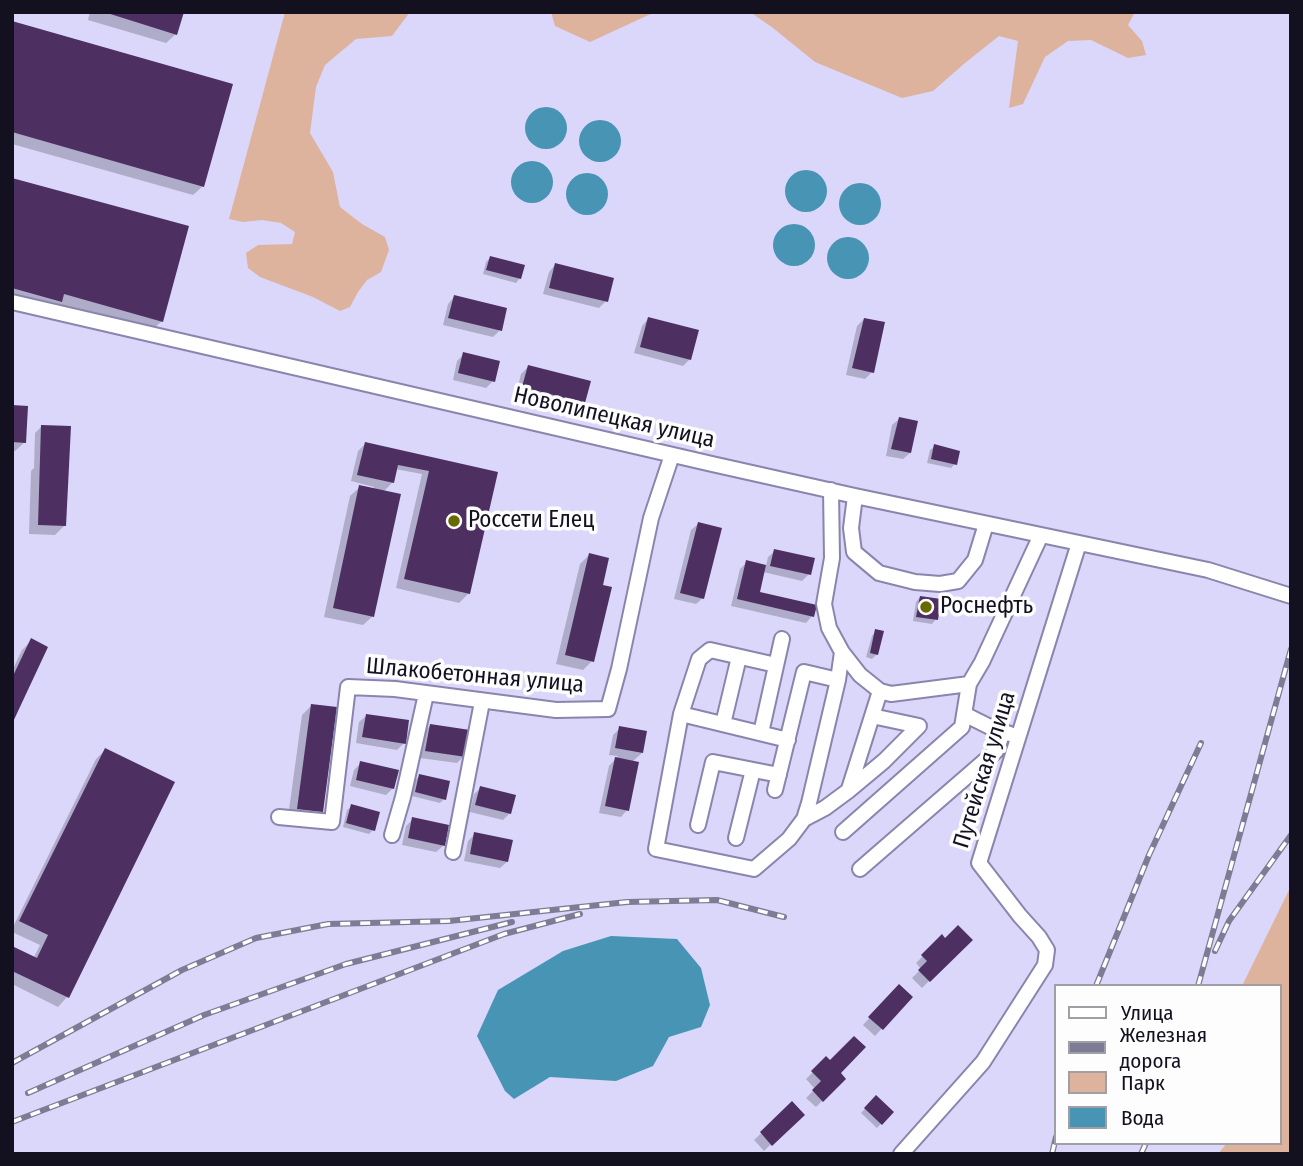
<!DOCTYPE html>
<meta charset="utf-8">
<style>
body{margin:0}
#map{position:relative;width:1303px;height:1166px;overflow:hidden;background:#dad7fa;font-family:"Fira Sans Condensed",sans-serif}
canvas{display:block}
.frame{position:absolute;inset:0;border:14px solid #131120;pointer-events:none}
.legend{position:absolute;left:1054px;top:984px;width:228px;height:161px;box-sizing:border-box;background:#fdfdfd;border:2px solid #9f9fa5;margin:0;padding:9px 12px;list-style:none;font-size:21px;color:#131120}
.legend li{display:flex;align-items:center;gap:14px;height:35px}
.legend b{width:35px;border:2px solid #9f9fa5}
</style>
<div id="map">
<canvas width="1303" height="1166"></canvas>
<div class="frame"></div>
<ul class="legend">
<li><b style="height:9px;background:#fff"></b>Улица</li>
<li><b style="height:9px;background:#7e7b95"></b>Железная дорога</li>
<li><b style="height:19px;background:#deb39d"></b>Парк</li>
<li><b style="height:19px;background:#4894b5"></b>Вода</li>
</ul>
</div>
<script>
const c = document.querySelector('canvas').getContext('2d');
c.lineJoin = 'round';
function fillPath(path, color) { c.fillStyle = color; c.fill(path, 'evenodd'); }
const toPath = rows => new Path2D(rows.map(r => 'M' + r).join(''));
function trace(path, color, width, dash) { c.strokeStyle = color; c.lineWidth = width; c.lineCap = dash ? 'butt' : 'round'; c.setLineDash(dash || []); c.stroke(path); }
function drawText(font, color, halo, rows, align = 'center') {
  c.font = font + ' "Fira Sans Condensed",sans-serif'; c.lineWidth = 7; c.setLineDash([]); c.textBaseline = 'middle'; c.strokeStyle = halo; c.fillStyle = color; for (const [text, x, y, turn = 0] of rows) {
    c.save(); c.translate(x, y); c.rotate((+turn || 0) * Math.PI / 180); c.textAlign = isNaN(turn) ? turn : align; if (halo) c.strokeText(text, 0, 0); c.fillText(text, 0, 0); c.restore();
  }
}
fillPath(toPath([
 [285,12,410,12,392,36,356,39,325,65,316,87,310,133,333,172,340,207,362,224,385,237,389,250,381,272,367,280,358,292,350,307,340,311,313,297,260,277,248,268,246,253,258,245,292,244,295,232,281,223,262,220,243,222,229,219],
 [551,12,655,12,590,42,555,26],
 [750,12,1135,12,1128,25,1142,41,1146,55,1128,58,1091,40,1068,41,1045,57,1023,104,1009,108,1018,41,999,36,965,63,933,91,902,98,815,62,773,28],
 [1291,886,1291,1154,1218,1154,1227,1143,1280,1143,1280,986,1242,986]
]), '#deb39d');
fillPath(toPath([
 '525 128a21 21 0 1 1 42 0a21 21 0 1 1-42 0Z',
 '579 141a21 21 0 1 1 42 0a21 21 0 1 1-42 0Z',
 '511 182a21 21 0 1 1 42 0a21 21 0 1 1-42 0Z',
 '785 191a21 21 0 1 1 42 0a21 21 0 1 1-42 0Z',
 '566 194a21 21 0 1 1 42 0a21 21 0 1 1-42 0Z',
 '839 204a21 21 0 1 1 42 0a21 21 0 1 1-42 0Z',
 '773 245a21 21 0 1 1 42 0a21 21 0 1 1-42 0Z',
 '827 258a21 21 0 1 1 42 0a21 21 0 1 1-42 0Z',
 [611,936,677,939,701,968,710,1005,701,1027,669,1037,653,1066,616,1081,550,1077,514,1099,505,1091,477,1036,498,990,563,951]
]), '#4894b5');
fillPath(toPath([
 [90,12,182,12,176,34,166,43,88,20],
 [12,23,203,186,193,195,12,144],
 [12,180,162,321,152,330,57,304,51,310,12,299],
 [490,258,520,278,516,283,483,274,486,262],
 [555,265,606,301,599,308,543,294,549,272],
 [454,297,500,330,493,337,443,325,448,304],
 [648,319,690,359,683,366,634,353,642,326],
 [864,319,872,372,865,379,846,375,857,326],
 [464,354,493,381,486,388,453,380,457,361],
 [528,367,583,403,577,409,516,394,521,374],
 [12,407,25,442,15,451,12,451],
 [899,419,910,453,903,459,886,456,892,425],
 [42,426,65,525,55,535,29,534,31,471,34,468,35,433],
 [365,444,496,474,469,593,459,603,396,588,422,474,395,469,392,483,383,492,373,616,363,625,324,617,350,496,360,487,373,490,374,487,351,481,358,451],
 [935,446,955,464,951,468,927,463,930,450],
 [698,524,703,598,696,604,674,599,691,530],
 [775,551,809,574,802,581,763,572,758,593,812,616,806,623,731,606,740,569,747,562,766,566,768,557],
 [589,555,601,586,592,661,583,670,556,664,580,564],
 [920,597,936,619,932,624,913,621,916,602],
 [876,631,877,654,872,659,866,657,872,636],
 [31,641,12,719,12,671,22,650],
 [311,706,321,811,312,821,288,817,302,715],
 [366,716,404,743,397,750,356,743,359,722],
 [430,726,464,756,457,763,420,758,423,732],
 [620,728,642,753,632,762,627,810,621,817,599,813,609,766,618,756,609,755,613,735],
 [105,750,173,783,67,997,58,1007,12,984,12,949,33,959,40,945,12,932,12,929,96,759],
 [361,763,393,788,386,795,350,786,354,770],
 [420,776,444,799,440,803,412,796,415,780],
 [481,788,510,813,503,820,470,812,474,794],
 [352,806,373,830,369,834,343,827,347,810],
 [413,819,443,846,436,852,402,845,406,826],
 [475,834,507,862,500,868,464,861,468,841],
 [942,937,945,940,970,940,922,988,912,978,921,969,916,963],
 [899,986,911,997,875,1036,863,1025],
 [826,1059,844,1079,816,1107,806,1098,815,1089,806,1079],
 [876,1097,892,1112,877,1128,861,1113],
 [792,1104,802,1114,764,1151,754,1140]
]), '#0003');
fillPath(toPath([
 [104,12,184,12,177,35],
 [12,21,233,84,204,187,12,132],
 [12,178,189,226,163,322,64,294,62,302,12,288],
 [490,256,525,265,521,279,486,270],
 [555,263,614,278,608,302,549,288],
 [454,295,507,308,502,331,448,318],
 [648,317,699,330,691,360,640,347],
 [864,318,885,322,874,373,852,368],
 [463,352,500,361,495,382,458,373],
 [528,365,591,381,585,403,522,387],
 [12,405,28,406,26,443,12,442],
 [899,417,918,421,911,453,891,449],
 [41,425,71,426,66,526,38,525],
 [365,442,498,472,470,594,404,579,429,471,398,465,394,483,357,475],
 [934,444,960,451,957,465,931,459],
 [359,485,401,494,374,617,333,608],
 [698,522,722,528,704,599,680,593],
 [774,549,815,558,811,575,770,566],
 [589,553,609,558,603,585,612,587,594,662,565,655],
 [746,560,766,565,760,592,817,605,814,617,737,599],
 [920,596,941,599,938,620,916,617],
 [875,629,884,631,878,655,870,653],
 [31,638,48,647,12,724,12,678],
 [311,704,337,707,323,812,297,809],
 [366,714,409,720,406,744,362,737],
 [430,724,470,730,466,757,425,751],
 [619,726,647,731,643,753,615,748],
 [105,748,175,782,69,998,12,971,12,946,37,958,48,935,19,921],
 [615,757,639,762,629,811,605,806],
 [360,761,399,770,394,789,356,780],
 [419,774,450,781,446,800,415,792],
 [480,786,516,795,511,814,475,805],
 [351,804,380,812,375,831,346,823],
 [412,817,449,825,445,846,408,838],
 [474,832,513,840,508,862,470,854],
 [958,925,973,940,930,982,918,970,927,961,921,955,942,934,945,938],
 [899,984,913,997,883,1030,868,1017],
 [854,1036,866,1047,841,1073,846,1079,823,1102,812,1090,821,1081,811,1071,826,1056,830,1060],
 [876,1095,894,1112,882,1125,864,1108],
 [792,1101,805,1115,772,1146,760,1132]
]), '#4d2f62');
const minor = toPath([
 [12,302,712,464,855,496,1208,570,1291,596],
 [831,490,832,558,824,604,829,628,842,652,860,675,880,691,891,694,969,684],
 [855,496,851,528,854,552,879,573,915,582,940,584,958,581,975,560,986,524],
 [776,665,710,650,699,659,681,714,656,849,754,869,789,839,804,819,809,803,838,680,842,652],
 [681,714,788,740],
 [964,714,990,727,1010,734],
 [723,724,739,657],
 [761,733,782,639],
 [849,789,880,691],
 [775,790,804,672,838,680],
 [279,817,332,822,348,687,395,689,556,710,608,709,619,669,651,518,672,455],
 [804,819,825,808,848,791,884,761,919,726,872,716],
 [698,825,713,762,779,775],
 [843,832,962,727,969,684,982,662,1041,535],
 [392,835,403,797,426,694],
 [736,838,753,770],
 [453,852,482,702],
 [860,869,996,751,1003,732],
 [901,1154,983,1062,1045,965,1047,950,1039,937,1020,916,979,863,1079,543]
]);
trace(minor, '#8985ac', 18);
trace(minor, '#fff', 14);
const rail = toPath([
 [1215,951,1229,921,1291,835],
 [1096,986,1149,855,1201,743],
 [1198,986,1291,649],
 [12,1063,182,970,256,938,328,924,449,921,627,902,717,900,784,917],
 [28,1093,204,1015,346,964,512,922],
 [12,1122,504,934,580,914],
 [1052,1154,1056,1137],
 [1141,1154,1146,1143]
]);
trace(rail, '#7e7b95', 6);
trace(rail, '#fdfdfd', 3.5, [10]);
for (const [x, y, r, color] of [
 [454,521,7,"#696904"],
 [926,607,7,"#696904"]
]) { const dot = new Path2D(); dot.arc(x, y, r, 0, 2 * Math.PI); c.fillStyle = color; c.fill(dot); trace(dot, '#fdfdfd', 2.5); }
drawText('23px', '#131120', '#fdfdfd', [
 ["Новолипецкая улица",614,418,13],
 ["Шлакобетонная улица",475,676,5],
 ["Путейская улица",985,770,-73]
]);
drawText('23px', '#131120', '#fdfdfd', [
 ["Россети Елец",468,521],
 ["Роснефть",940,607]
], 'left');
</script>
